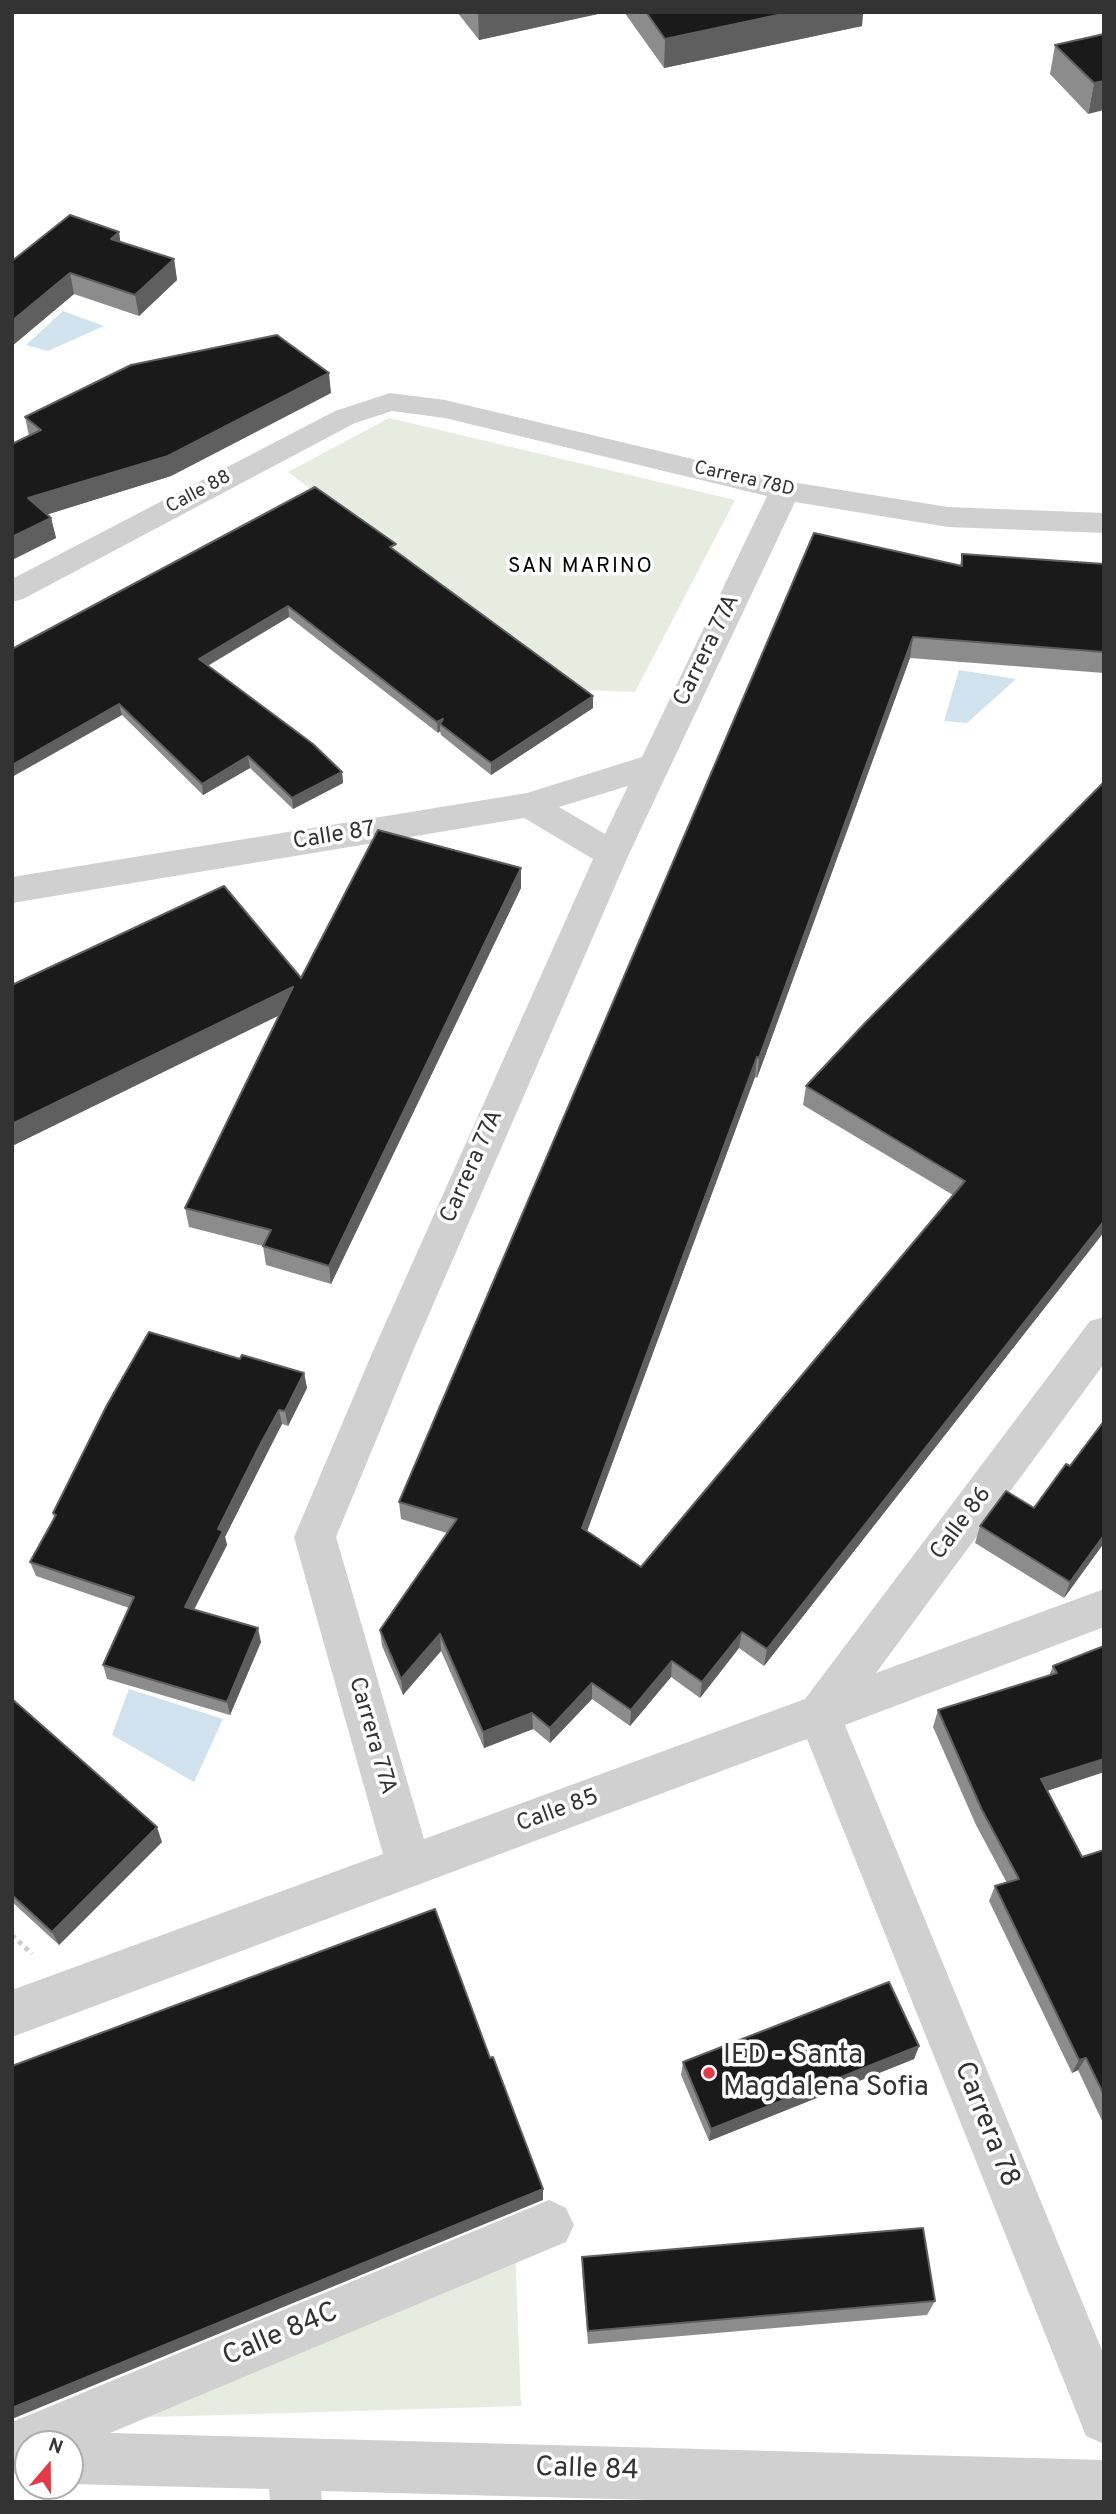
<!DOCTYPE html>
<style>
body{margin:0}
#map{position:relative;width:1116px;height:2514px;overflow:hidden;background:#fff;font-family:Overpass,sans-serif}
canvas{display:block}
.frame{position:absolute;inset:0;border:14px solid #333;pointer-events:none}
.north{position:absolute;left:14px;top:2430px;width:70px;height:70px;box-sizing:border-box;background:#fff;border:2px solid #adadad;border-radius:50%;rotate:20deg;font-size:19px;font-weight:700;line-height:28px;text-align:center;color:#333}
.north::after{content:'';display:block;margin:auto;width:24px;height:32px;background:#e63946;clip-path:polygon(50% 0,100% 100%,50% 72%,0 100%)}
</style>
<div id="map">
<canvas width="1116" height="2514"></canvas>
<div class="frame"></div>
<div class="north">N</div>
</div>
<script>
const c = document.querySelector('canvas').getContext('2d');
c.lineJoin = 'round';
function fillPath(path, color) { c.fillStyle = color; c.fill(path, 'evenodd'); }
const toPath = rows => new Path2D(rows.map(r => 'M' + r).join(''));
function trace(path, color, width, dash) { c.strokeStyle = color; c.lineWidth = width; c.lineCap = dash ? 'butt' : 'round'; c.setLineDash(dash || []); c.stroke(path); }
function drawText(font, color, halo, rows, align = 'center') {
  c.font = font + ' Overpass,sans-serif'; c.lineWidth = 7; c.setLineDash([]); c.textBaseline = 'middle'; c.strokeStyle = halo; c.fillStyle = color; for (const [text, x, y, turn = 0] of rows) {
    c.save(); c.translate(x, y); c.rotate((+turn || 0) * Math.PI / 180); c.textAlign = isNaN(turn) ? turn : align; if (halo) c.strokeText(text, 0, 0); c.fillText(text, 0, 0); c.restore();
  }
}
fillPath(toPath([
 [389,418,735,500,635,692,579,690,288,472],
 [515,2247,521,2406,120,2418]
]), '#e6ecdf');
fillPath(toPath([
 [63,311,104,326,48,351,26,345],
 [959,670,1016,679,967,723,944,721],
 [129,1689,223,1719,194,1782,112,1735]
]), '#cfe2ee');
trace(toPath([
 [12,1935,32,1954]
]), '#cdcdcd', 5, [4.5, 4.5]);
fillPath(toPath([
 [390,393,445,400,785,481,948,507,1104,513,1104,533,948,527,795,502,629,854,413,1351,336,1537,424,1839,805,1699,1090,1321,1104,1317,1104,1364,876,1673,1104,1589,1104,1627,845,1725,1104,2355,1104,2444,1086,2436,807,1739,12,2037,12,1990,383,1854,294,1537,373,1351,593,859,524,818,12,903,12,877,527,793,642,757,767,496,445,418,392,411,355,423,23,599,12,602,12,579,335,411,390,393],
 [628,786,605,834,559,807,628,786],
 [549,2200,566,2208,574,2225,566,2242,110,2433,1104,2460,1104,2502,723,2502,321,2491,322,2502,270,2502,269,2489,70,2484,70,2444,28,2444,28,2467,12,2474,12,2422,549,2200]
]), '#d0d0d0');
fillPath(toPath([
 [457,12,607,12,479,40],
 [624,12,863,12,862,26,664,68],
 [1104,34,1088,114,1050,74,1055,45],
 [119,232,120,242,174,259,177,280,139,316,74,294,12,346,12,261],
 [331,393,171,476,48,514,51,518,56,538,12,560,29,436,25,417],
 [814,533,960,566,962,554,1104,564,1104,673,910,658,757,1078,755,1077,587,1531,641,1567,953,1195,803,1105,806,1086,1104,1232,764,1666,739,1648,700,1698,671,1677,630,1726,592,1699,550,1743,533,1729,484,1748,441,1651,403,1695,382,1646,380,1630,447,1533,401,1519,399,1502],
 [396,551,593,708,491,775,441,735,440,731,438,733,289,617,208,666,342,772,343,783,293,809,250,768,203,795,122,715,12,649],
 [521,868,521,888,331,1284,266,1265,263,1246,189,1227,185,1208,280,1015,12,1146,12,985,301,978],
 [240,1359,304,1373,307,1388,288,1426,282,1424,262,1461,225,1537,227,1545,194,1610,261,1642,230,1715,107,1679,103,1665,129,1608,36,1576,30,1562,54,1518,53,1513],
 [1034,1508,1104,1543,1064,1598,975,1543,980,1526],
 [1104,1646,1104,1772,1047,1791,1082,1857,1104,1850,1104,2125,1078,2070,1072,2073,989,1901,995,1886,1007,1883,976,1825,933,1727,938,1710,1049,1676,1053,1666],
 [12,1699,162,1842,59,1945,12,1902],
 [919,2046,914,2059,709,2141,681,2075,683,2062],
 [582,2257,935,2301,927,2315,588,2344,582,2270]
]), '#8c8c8c');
fillPath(toPath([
 [478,12,607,12,479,40],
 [792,12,863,12,862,26,664,68,665,39],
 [1104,81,1104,110,1088,114,1094,83],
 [119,232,122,253,111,239],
 [174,259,177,280,139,316,135,295],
 [70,273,74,294,12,346,12,321],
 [329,373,331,393,171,476,33,519,28,498],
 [51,518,56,538,12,560,12,537],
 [288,606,289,617,200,670,199,659],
 [913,637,910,658,757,1078,759,1058],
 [593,696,593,708,491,775,491,763],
 [119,704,122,715,12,777,12,765],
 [443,719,440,724,440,731,438,733,437,722],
 [248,756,250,768,203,795,202,784],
 [342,772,343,783,293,809,292,798],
 [521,868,521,888,331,1284,329,1266],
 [293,987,296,1007,12,1146,12,1124],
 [757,1057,755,1077,582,1545,582,1528],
 [1104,1221,1104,1232,764,1666,767,1649],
 [304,1373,307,1388,288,1426,285,1411],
 [279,1410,282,1424,225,1537,227,1545,188,1621,185,1607,218,1529],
 [1104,1535,1104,1543,1064,1598,1070,1582],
 [258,1628,261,1642,230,1715,227,1702],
 [742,1632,739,1648,700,1698,702,1682],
 [440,1634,441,1651,403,1695,401,1679],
 [672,1661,671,1677,630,1726,631,1710],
 [592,1683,592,1699,550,1743,550,1728],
 [532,1713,533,1729,484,1748,483,1732],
 [1104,1759,1104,1772,1034,1795,1041,1779],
 [157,1827,162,1842,59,1945,52,1932],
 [919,2046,914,2059,709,2141,711,2129],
 [1086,2058,1078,2070,1072,2073,1079,2060],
 [543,2189,543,2200,12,2419,12,2408]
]), '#5f5f5f');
const building = toPath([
 [646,12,792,12,665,39,646,12],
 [1104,34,1104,81,1094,83,1055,45,1104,34],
 [70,215,119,232,111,239,174,259,135,295,70,273,12,321,12,261,70,215],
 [277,335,329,373,168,456,28,498,51,518,12,537,12,444,41,430,25,417,131,365,277,335],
 [315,487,396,544,390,547,593,696,491,763,440,724,443,719,437,722,288,606,199,659,313,744,342,772,292,798,248,756,202,784,119,704,12,765,12,649,315,487],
 [814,533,962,566,962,554,1104,564,1104,652,913,637,759,1058,757,1057,582,1528,641,1567,965,1181,806,1086,865,1023,1104,782,1104,1221,767,1649,742,1632,702,1682,672,1661,631,1710,592,1683,550,1728,532,1713,483,1732,440,1634,401,1679,380,1630,457,1519,399,1502,814,533],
 [378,830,521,868,329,1266,263,1246,271,1230,185,1208,293,987,12,1124,12,985,224,886,301,978,378,830],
 [149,1332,240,1359,242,1355,304,1373,285,1411,279,1410,259,1447,218,1529,223,1531,185,1607,258,1628,227,1702,103,1665,134,1597,30,1562,56,1515,53,1513,107,1405,149,1332],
 [1104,1421,1104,1535,1070,1582,980,1526,1006,1491,1034,1508,1066,1464,1070,1466,1104,1421],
 [1104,1646,1104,1759,1041,1779,1082,1857,1104,1850,1104,2095,1086,2058,1079,2060,995,1886,1019,1879,982,1810,938,1710,1057,1673,1053,1666,1104,1646],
 [12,1699,157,1827,52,1932,12,1895,12,1699],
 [435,1909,490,2058,493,2057,543,2189,12,2408,12,2066,435,1909],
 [889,1982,919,2046,711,2129,683,2062,889,1982],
 [923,2228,935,2301,588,2331,582,2257,923,2228]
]);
fillPath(building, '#1a1a1a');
trace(building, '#5f5f5f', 2);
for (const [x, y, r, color] of [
 [709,2073,7,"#e63946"]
]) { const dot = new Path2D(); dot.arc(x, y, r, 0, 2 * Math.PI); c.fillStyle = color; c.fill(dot); trace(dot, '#fff', 2.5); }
drawText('19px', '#333', '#fff', [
 ["Carrera 78D",744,480,13],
 ["Calle 88",199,493,-28]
]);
c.letterSpacing = '2px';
drawText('21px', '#000', '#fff', [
 ["SAN MARINO",581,568]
]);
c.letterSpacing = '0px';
drawText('23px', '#333', '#fff', [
 ["Carrera 77A",708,651,-64],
 ["Calle 87",334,837,-9],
 ["Carrera 77A",473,1167,-66],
 ["Calle 86",962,1524,-53],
 ["Carrera 77A",371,1736,74],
 ["Calle 85",558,1812,-20]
]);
drawText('28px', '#333', '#fff', [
 ["IED - Santa",723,2057],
 ["Magdalena Sofia",723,2089]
], 'left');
drawText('28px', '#333', '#fff', [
 ["Carrera 78",985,2125,68],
 ["Calle 84C",281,2336,-23],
 ["Calle 84",587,2471,2]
]);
</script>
